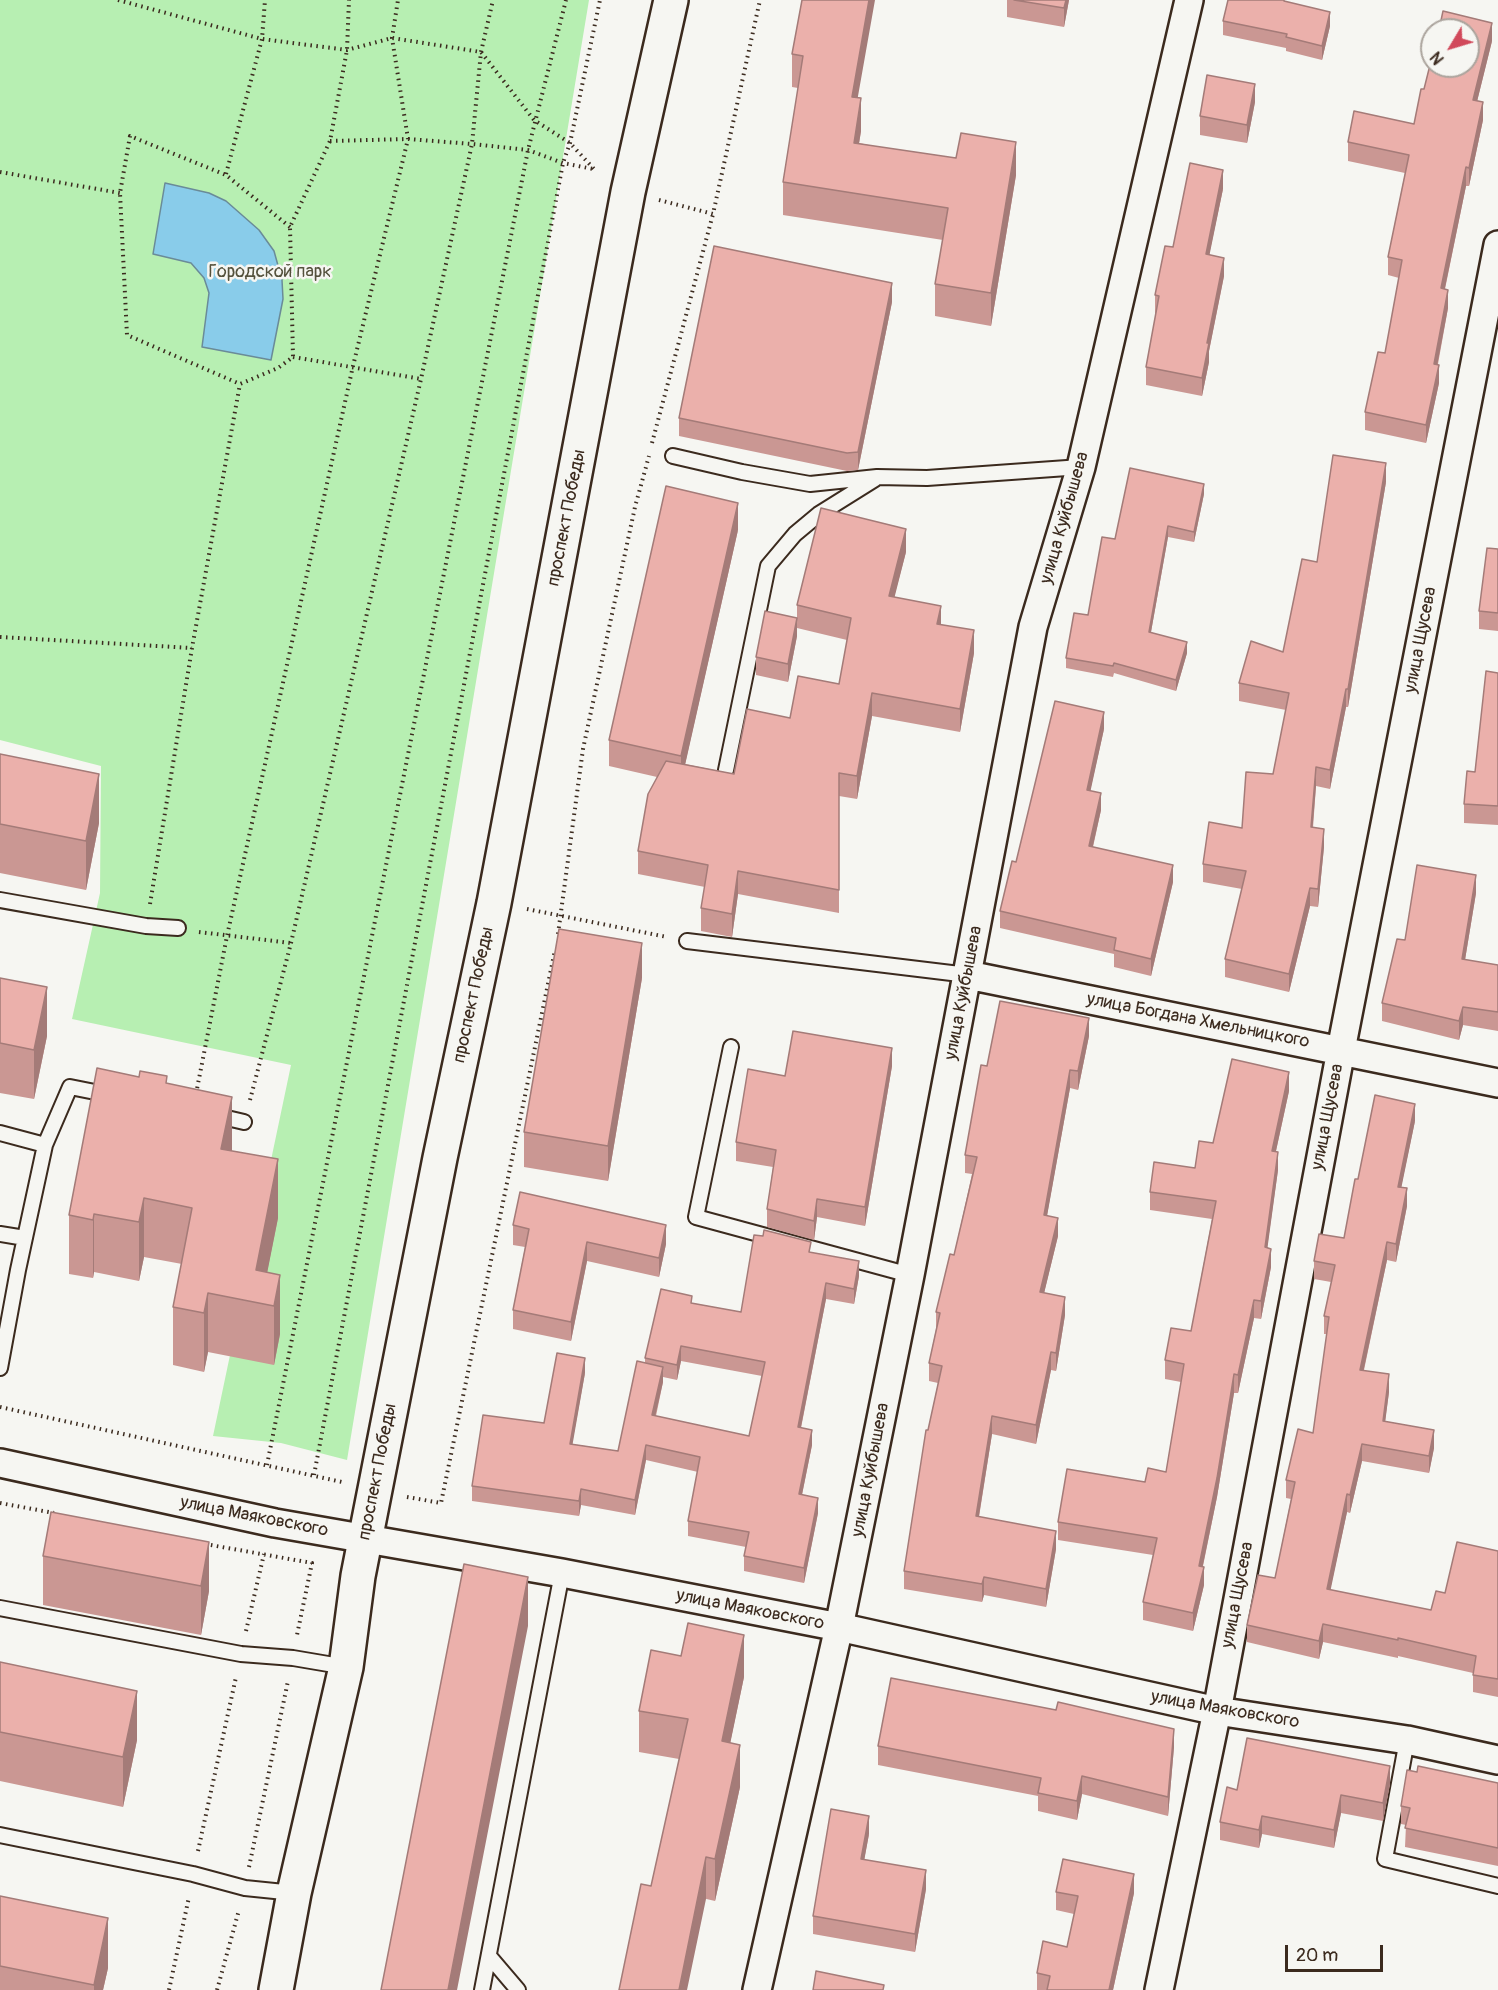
<!DOCTYPE html>
<meta charset="utf-8">
<style>
body{margin:0}
#map{position:relative;width:1498px;height:1990px;overflow:hidden;background:#f6f6f2;font-family:Pangolin,sans-serif}
canvas{display:block}
.north{position:absolute;left:1420px;top:18px;width:60px;height:60px;box-sizing:border-box;background:#f6f6f2;border:2px solid #aba49d;border-radius:50%;rotate:232deg;font-size:16px;font-weight:700;line-height:24px;text-align:center;color:#3b2a1e}
.north::after{content:'';display:block;margin:auto;width:21px;height:27px;background:#d1495b;clip-path:polygon(50% 0,100% 100%,50% 72%,0 100%)}
.scale{position:absolute;left:1285px;top:1945px;width:98px;height:27px;box-sizing:border-box;border:3px solid #3b2a1e;border-top:0;padding-left:8px;font-size:18px;line-height:21px;white-space:nowrap;color:#3b2a1e;-webkit-text-stroke:4px #f6f6f2;paint-order:stroke}
</style>
<div id="map">
<canvas width="1498" height="1990"></canvas>
<div class="north">N</div>
<div class="scale">20 m</div>
</div>
<script>
const c = document.querySelector('canvas').getContext('2d');
c.lineJoin = 'round';
function fillPath(path, color) { c.fillStyle = color; c.fill(path, 'evenodd'); }
const toPath = rows => new Path2D(rows.map(r => 'M' + r).join(''));
function trace(path, color, width, dash) { c.strokeStyle = color; c.lineWidth = width; c.lineCap = dash ? 'butt' : 'round'; c.setLineDash(dash || []); c.stroke(path); }
function drawText(font, color, halo, rows, align = 'center') {
  c.font = font + ' Pangolin,sans-serif'; c.lineWidth = 5; c.setLineDash([]); c.textBaseline = 'middle'; c.strokeStyle = halo; c.fillStyle = color; for (const [text, x, y, turn = 0] of rows) {
    c.save(); c.translate(x, y); c.rotate((+turn || 0) * Math.PI / 180); c.textAlign = isNaN(turn) ? turn : align; if (halo) c.strokeText(text, 0, 0); c.fillText(text, 0, 0); c.restore();
  }
}
fillPath(toPath([
 [0,0,589,0,347,1460,281,1443,213,1436,291,1065,72,1019,100,893,101,766,0,740]
]), '#b7efb2');
const water = toPath([
 [165,183,209,193,226,201,259,230,274,251,282,280,283,299,271,360,202,347,209,293,204,278,191,263,153,254,165,183]
]);
fillPath(water, '#89ccea');
trace(water, '#6a8b98', 1.5);
const service = toPath([
 [673,456,742,472,810,484,877,477,927,478,1081,467],
 [726,770,768,566,795,534,819,514,875,479],
 [0,900,146,926,178,928],
 [687,941,968,975],
 [731,1047,696,1217,910,1275],
 [214,1115,244,1122],
 [0,1133,45,1145],
 [0,1234,25,1238],
 [0,1368,18,1270,45,1145,70,1087,110,1095],
 [0,1608,241,1654,293,1658,346,1667],
 [1407,1740,1385,1859,1498,1886],
 [0,1835,193,1874,245,1888,294,1893],
 [489,1956,518,1990],
 [482,1990,562,1573]
]);
const minor = toPath([
 [968,975,1498,1083],
 [0,1463,275,1523,562,1573,839,1627,1217,1711,1407,1740,1498,1760],
 [757,1990,839,1627,910,1275,1033,627,1081,467,1189,0],
 [1159,1990,1217,1711,1341,1050,1498,245]
]);
const tertiary = toPath([
 [276,1990,294,1893,346,1667,358,1576,440,1158,494,903,628,192,671,0]
]);
trace(service, '#3b2a1e', 18);
trace(minor, '#3b2a1e', 32);
trace(tertiary, '#3b2a1e', 38);
trace(toPath([
 [118,0,262,39,347,50,392,38,481,52,534,120,570,143,594,169],
 [330,141,408,139,472,144,528,150,563,163,593,169],
 [0,172,120,193],
 [226,174,262,39,265,0],
 [659,200,713,214,760,0],
 [290,227,226,175,130,136,120,193,127,335,240,384,278,368,293,357,290,227,330,141,347,50,349,0],
 [293,357,421,379],
 [652,443,713,214],
 [0,637,192,648],
 [150,904,192,648,240,384],
 [527,909,667,937],
 [199,932,291,943],
 [558,934,583,749,635,507,649,456],
 [196,1094,227,936,353,366,408,139,392,38,398,0],
 [250,1100,291,943,421,379,472,144,481,52,493,0],
 [0,1407,342,1482],
 [267,1465,528,150,566,0],
 [314,1475,563,163,570,143,600,0],
 [407,1497,441,1503,555,950],
 [0,1503,54,1513],
 [205,1544,312,1563,297,1635],
 [246,1631,264,1554],
 [198,1851,236,1677],
 [249,1867,288,1681],
 [169,1990,189,1897],
 [217,1990,239,1910]
]), '#3b2a1e', 4, [1.5, 4.5]);
trace(service, '#f6f6f2', 14);
trace(minor, '#f6f6f2', 27);
trace(tertiary, '#f6f6f2', 33);
fillPath(toPath([
 [802,0,858,98,861,131,859,143,1016,175,991,326,935,316,935,284,943,240,783,215,783,182,798,88,792,87,792,54],
 [1007,0,1069,0,1064,27,1007,17],
 [1286,2,1330,26,1322,60,1286,51,1286,48,1223,35,1223,21],
 [1492,41,1477,101,1483,120,1469,186,1466,186,1445,289,1448,308,1438,364,1439,383,1426,443,1365,430,1365,412,1385,353,1399,278,1388,275,1388,257,1405,173,1348,161,1348,142,1414,124,1424,89],
 [1255,102,1247,143,1200,135,1200,116],
 [1223,189,1209,255,1224,276,1209,351,1209,362,1202,396,1146,385,1146,367,1156,313,1155,313,1155,295,1173,247],
 [892,302,858,470,847,471,679,436,679,418],
 [1386,482,1348,707,1346,707,1330,789,1316,786,1313,828,1324,847,1318,907,1310,906,1289,992,1225,977,1225,959,1242,889,1203,882,1203,864,1242,828,1273,774,1286,710,1239,701,1239,683,1283,652,1317,562],
 [1204,494,1194,542,1168,537,1151,632,1187,653,1176,691,1114,673,1113,677,1066,668,1066,658,1088,615,1115,539],
 [738,530,685,764,734,774,790,718,839,684,847,640,797,628,797,636,788,682,756,675,756,657,797,618,797,605,906,552,894,597,941,624,974,653,960,732,872,716,857,799,839,796,839,913,738,894,732,937,701,931,701,908,705,887,638,874,638,851,657,777,609,766,609,740],
 [1498,549,1498,631,1479,629,1479,611],
 [1498,673,1498,825,1464,823,1464,804,1475,772],
 [1104,729,1090,791,1101,810,1093,847,1173,882,1151,976,1114,967,1114,954,1000,928,1000,911,1016,862],
 [0,754,99,823,86,890,0,873],
 [1476,893,1465,960,1498,965,1498,1031,1463,1025,1459,1040,1382,1021,1382,1003,1405,940],
 [0,978,47,1036,34,1099,0,1093],
 [642,978,608,1181,524,1167,524,1132],
 [1089,1036,1078,1090,1070,1088,1047,1215,1058,1236,1044,1293,1065,1315,1056,1371,1051,1370,1036,1444,992,1434,979,1517,1056,1549,1046,1607,984,1595,982,1602,904,1589,904,1571,928,1430,938,1383,929,1381,929,1363,936,1329,936,1312,954,1255,972,1174,965,1173,965,1155,987,1066],
 [892,1066,865,1226,817,1217,814,1240,767,1227,767,1209,773,1167,736,1161,736,1142,785,1076],
 [167,1084,232,1151,278,1218,267,1272,280,1334,274,1365,208,1352,204,1372,173,1365,173,1307,182,1264,144,1257,139,1281,94,1272,93,1278,69,1274,69,1215],
 [1289,1091,1276,1151,1278,1170,1267,1248,1271,1267,1261,1319,1254,1318,1238,1393,1234,1393,1217,1497,1203,1566,1204,1585,1193,1631,1143,1620,1143,1602,1153,1555,1058,1540,1058,1522,1166,1472,1181,1382,1165,1379,1165,1360,1191,1331,1212,1219,1150,1210,1150,1192,1195,1168,1213,1143],
 [1415,1121,1401,1187,1407,1206,1396,1262,1387,1260,1364,1370,1389,1392,1385,1421,1434,1448,1429,1473,1362,1461,1350,1513,1347,1512,1330,1590,1431,1610,1445,1593,1498,1551,1498,1697,1473,1692,1473,1673,1398,1656,1398,1658,1323,1642,1319,1659,1247,1642,1247,1625,1275,1578,1291,1499,1286,1498,1286,1480,1313,1433,1327,1334,1324,1334,1324,1316,1331,1282,1314,1279,1314,1261,1344,1238,1358,1179],
 [513,1225,666,1244,659,1277,587,1261,571,1341,513,1329,513,1310,525,1247,513,1245],
 [811,1252,859,1276,854,1304,826,1299,801,1428,812,1445,802,1495,818,1513,804,1583,744,1571,744,1556,746,1547,688,1536,688,1521,698,1472,646,1460,635,1515,581,1505,579,1516,472,1501,472,1486,544,1423,585,1373,572,1444,618,1451,645,1363,645,1358,692,1303,741,1312],
 [681,1361,762,1376,749,1436,656,1416,663,1382,663,1377,677,1380],
 [209,1542,209,1591,201,1635,43,1605,43,1556],
 [0,1662,137,1740,123,1807,0,1781],
 [744,1677,730,1743,740,1787,715,1901,651,1886,679,1759,639,1752,639,1711],
 [878,1746,1174,1747,1168,1816,1082,1794,1077,1820,1038,1811,1038,1796,878,1765],
 [1417,1772,1498,1783,1498,1866,1405,1847,1406,1825,1401,1824,1401,1806],
 [1390,1784,1383,1821,1341,1813,1334,1848,1262,1834,1259,1848,1220,1840,1220,1822,1237,1790],
 [869,1834,864,1860,926,1889,915,1952,813,1934,813,1916],
 [1056,1892,1134,1893,1113,1990,1037,1990,1037,1973,1067,1947,1074,1914,1056,1910],
 [0,1896,108,1968,103,1990,0,1990]
]), '#ca9793');
fillPath(toPath([
 [869,0,875,0,852,130,852,97],
 [1066,0,1069,0,1064,27,1064,8],
 [1330,12,1330,26,1322,60,1322,46],
 [1492,23,1492,41,1473,118,1473,100],
 [1255,84,1255,102,1247,143,1247,125],
 [861,98,861,131,854,175,854,143],
 [1483,102,1483,120,1469,186,1469,168],
 [1016,142,1016,175,991,326,991,293],
 [1466,167,1466,186,1441,307,1441,288],
 [1223,170,1223,189,1206,272,1206,254],
 [1224,258,1224,276,1209,351,1209,362,1202,396,1202,378,1207,343],
 [892,283,892,302,858,470,858,452],
 [1448,290,1448,308,1434,382,1434,364],
 [1439,365,1439,383,1426,443,1426,425],
 [1386,463,1386,482,1348,707,1348,689],
 [1204,484,1204,494,1194,542,1194,532],
 [738,503,738,530,681,783,681,756],
 [1168,526,1168,537,1149,643,1149,632],
 [906,529,906,552,889,619,889,596],
 [941,606,941,629,937,624],
 [797,618,797,636,788,682,788,664],
 [974,630,974,653,960,732,960,709],
 [1187,642,1187,653,1176,691,1176,680],
 [1346,689,1346,707,1330,789,1330,770],
 [872,693,872,716,857,799,857,776],
 [1104,712,1104,729,1087,807,1087,790],
 [1316,767,1316,786,1311,846,1311,827],
 [99,774,99,823,86,890,86,841],
 [1101,793,1101,810,1089,863,1089,846],
 [1324,829,1324,847,1318,907,1318,889],
 [1173,865,1173,882,1151,976,1151,959],
 [738,871,738,894,732,937,732,914],
 [1476,875,1476,893,1462,978,1462,959],
 [1310,888,1310,906,1289,992,1289,974],
 [642,943,642,978,608,1181,608,1146],
 [47,987,47,1036,34,1099,34,1050],
 [1463,1007,1463,1025,1459,1040,1459,1021],
 [1089,1018,1089,1036,1078,1090,1078,1071],
 [892,1048,892,1066,865,1226,865,1207],
 [1070,1070,1070,1088,1044,1233,1044,1215],
 [1289,1072,1289,1091,1272,1169,1272,1151],
 [232,1097,232,1156,221,1149],
 [1415,1104,1415,1121,1398,1204,1398,1187],
 [1278,1152,1278,1170,1265,1266,1265,1247],
 [278,1159,278,1218,261,1304,256,1270],
 [1407,1188,1407,1206,1396,1262,1396,1244],
 [144,1198,144,1257,139,1281,139,1222],
 [817,1199,817,1217,814,1240,814,1221],
 [94,1214,94,1272,93,1278,93,1220],
 [1058,1218,1058,1236,1040,1310,1040,1292],
 [666,1225,666,1244,659,1277,659,1258],
 [587,1242,587,1261,571,1341,571,1322],
 [1387,1242,1387,1260,1360,1387,1360,1370],
 [1271,1249,1271,1267,1261,1319,1261,1301],
 [859,1261,859,1276,854,1304,854,1289],
 [280,1275,280,1334,274,1365,274,1306],
 [826,1283,826,1299,798,1442,798,1427],
 [208,1293,208,1352,204,1372,204,1313],
 [1065,1297,1065,1315,1056,1371,1056,1353],
 [1254,1300,1254,1318,1238,1393,1238,1375],
 [681,1346,681,1361,677,1380,677,1365],
 [1051,1352,1051,1370,1036,1444,1036,1425],
 [585,1358,585,1373,570,1459,570,1444],
 [663,1367,663,1382,652,1430,652,1415],
 [1234,1374,1234,1393,1217,1497,1199,1584,1199,1566],
 [1389,1374,1389,1392,1383,1439,1383,1421],
 [992,1416,992,1434,976,1534,976,1516],
 [812,1430,812,1445,799,1509,799,1494],
 [1434,1430,1434,1448,1429,1473,1429,1456],
 [1362,1444,1362,1461,1350,1513,1350,1495],
 [646,1445,646,1460,635,1515,635,1500],
 [581,1489,581,1505,579,1516,579,1501],
 [1347,1494,1347,1512,1327,1607,1327,1589],
 [818,1498,818,1513,804,1583,804,1568],
 [1056,1531,1056,1549,1046,1607,1046,1589],
 [209,1542,209,1591,201,1635,201,1586],
 [1204,1567,1204,1585,1193,1631,1193,1613],
 [528,1577,528,1626,457,1990,448,1990],
 [984,1577,984,1595,982,1602,982,1584],
 [1323,1624,1323,1642,1319,1659,1319,1641],
 [744,1635,744,1677,722,1783,722,1741],
 [137,1691,137,1740,123,1807,123,1757],
 [1174,1729,1174,1747,1168,1816,1168,1797],
 [740,1745,740,1787,715,1901,715,1859],
 [1390,1766,1390,1784,1383,1821,1383,1803],
 [1082,1776,1082,1794,1077,1820,1077,1801],
 [1341,1795,1341,1813,1334,1848,1334,1830],
 [869,1816,869,1834,861,1878,861,1859],
 [1262,1816,1262,1834,1259,1848,1259,1830],
 [706,1857,706,1899,687,1990,679,1990],
 [926,1870,926,1889,915,1952,915,1934],
 [1134,1874,1134,1893,1113,1990,1109,1990],
 [108,1918,108,1968,103,1990,94,1990,94,1985]
]), '#a47b78');
const building = toPath([
 [802,0,869,0,852,97,861,98,854,143,956,158,961,133,1016,142,991,293,935,284,948,208,783,182,803,56,792,54,802,0],
 [1014,0,1066,0,1064,8,1014,0],
 [1228,0,1284,0,1284,1,1330,12,1322,46,1286,37,1287,34,1223,21,1228,0],
 [1443,11,1492,23,1473,100,1483,102,1469,168,1466,167,1441,288,1448,290,1434,364,1439,365,1426,425,1365,412,1378,352,1385,353,1402,260,1388,257,1409,155,1348,142,1354,111,1414,124,1421,89,1424,89,1432,57,1432,66,1468,66,1468,30,1439,30,1443,11],
 [1207,75,1255,84,1247,125,1200,116,1207,75],
 [1190,163,1223,170,1206,254,1224,258,1207,343,1209,343,1202,378,1146,367,1159,296,1155,295,1165,246,1173,247,1190,163],
 [714,246,892,283,858,452,847,453,679,418,714,246],
 [1333,455,1386,463,1348,689,1346,689,1330,770,1316,767,1311,827,1324,829,1318,889,1310,888,1289,974,1225,959,1246,871,1203,864,1209,822,1242,828,1246,772,1273,774,1289,693,1239,683,1251,641,1283,652,1302,559,1317,562,1333,455],
 [1130,468,1204,484,1194,532,1168,526,1149,632,1187,642,1176,680,1114,663,1113,666,1066,658,1074,613,1088,615,1102,537,1115,539,1130,468],
 [666,486,738,503,681,756,609,740,666,486],
 [821,508,906,529,889,596,941,606,937,624,974,630,960,709,872,693,857,776,839,773,839,890,738,871,732,914,701,908,708,865,638,851,648,794,666,761,734,774,747,709,790,718,798,676,839,684,851,618,797,605,821,508],
 [1487,548,1498,549,1498,613,1479,611,1487,548],
 [765,611,797,618,788,664,756,657,765,611],
 [1486,671,1498,673,1498,806,1464,804,1467,771,1475,772,1486,671],
 [1055,701,1104,712,1087,790,1101,793,1089,846,1173,865,1151,959,1114,950,1116,938,1000,911,1012,861,1016,862,1055,701],
 [0,754,99,774,86,841,0,824,0,754],
 [1417,865,1476,875,1462,959,1498,965,1498,1012,1463,1007,1459,1021,1382,1003,1397,939,1405,940,1417,865],
 [559,929,642,943,608,1146,524,1132,559,929],
 [0,978,47,987,34,1050,0,1043,0,978],
 [1000,1001,1089,1018,1078,1071,1070,1070,1044,1215,1058,1218,1040,1292,1065,1297,1056,1353,1051,1352,1036,1425,992,1416,976,1516,1056,1531,1046,1589,984,1577,982,1584,904,1571,926,1430,928,1430,942,1366,929,1363,940,1313,936,1312,950,1254,954,1255,977,1157,965,1155,981,1065,987,1066,1000,1001],
 [793,1031,892,1048,865,1207,817,1199,814,1221,767,1209,776,1150,736,1142,748,1069,785,1076,793,1031],
 [1232,1059,1289,1072,1272,1151,1278,1152,1265,1247,1271,1249,1261,1301,1254,1300,1238,1375,1234,1374,1217,1478,1199,1566,1204,1567,1193,1613,1143,1602,1157,1538,1058,1522,1067,1469,1145,1482,1148,1468,1166,1472,1184,1364,1165,1360,1171,1328,1191,1331,1216,1201,1150,1192,1154,1162,1195,1168,1199,1141,1213,1143,1232,1059],
 [97,1068,139,1077,140,1071,167,1076,166,1083,232,1097,221,1149,278,1159,256,1270,280,1275,274,1306,208,1293,204,1313,173,1307,192,1208,144,1198,139,1222,94,1214,93,1220,69,1215,97,1068],
 [1375,1095,1415,1104,1398,1187,1407,1188,1396,1244,1387,1242,1360,1370,1389,1374,1383,1421,1434,1430,1429,1456,1362,1444,1350,1495,1347,1494,1327,1589,1431,1610,1436,1591,1445,1593,1457,1542,1498,1551,1498,1679,1473,1675,1476,1656,1398,1638,1398,1640,1323,1624,1319,1641,1247,1625,1258,1575,1275,1578,1295,1482,1286,1480,1298,1429,1313,1433,1329,1317,1324,1316,1335,1265,1314,1261,1319,1234,1344,1238,1355,1179,1358,1179,1375,1095],
 [520,1192,666,1225,659,1258,587,1242,571,1322,513,1310,529,1229,513,1225,520,1192],
 [764,1230,811,1242,809,1252,859,1261,854,1289,826,1283,798,1427,812,1430,799,1494,818,1498,804,1568,744,1556,749,1532,688,1521,700,1457,646,1445,635,1500,581,1489,579,1501,472,1486,483,1415,544,1423,557,1353,585,1358,570,1444,618,1451,637,1361,663,1367,652,1415,749,1436,765,1362,681,1346,677,1365,645,1358,661,1289,692,1296,691,1303,741,1312,754,1235,763,1236,764,1230],
 [51,1512,209,1542,201,1586,43,1556,51,1512],
 [464,1564,528,1577,448,1990,381,1990,464,1564],
 [688,1623,744,1635,722,1741,740,1745,715,1859,706,1857,679,1990,619,1990,641,1884,651,1886,688,1719,639,1711,651,1650,681,1656,688,1623],
 [0,1662,137,1691,123,1757,0,1732,0,1662],
 [891,1678,1056,1710,1058,1702,1174,1729,1168,1797,1082,1776,1077,1801,1038,1793,1041,1778,878,1746,891,1678],
 [1247,1738,1390,1766,1383,1803,1341,1795,1334,1830,1262,1816,1259,1830,1220,1822,1227,1787,1237,1790,1247,1738],
 [1418,1766,1498,1783,1498,1848,1405,1828,1410,1808,1401,1806,1407,1770,1417,1772,1418,1766],
 [831,1809,869,1816,861,1859,926,1870,915,1934,813,1916,831,1809],
 [1063,1859,1134,1874,1109,1990,1047,1990,1050,1976,1037,1973,1043,1941,1067,1947,1078,1896,1056,1892,1063,1859],
 [0,1896,108,1918,94,1985,0,1966,0,1896],
 [816,1971,884,1985,883,1990,813,1990,816,1971]
]);
fillPath(building, '#ebb0ab');
trace(building, '#a47b78', 1.5);
drawText('18px', '#54513c', '#f6f6f2', [
 ["Городской парк",270,272]
]);
drawText('18px', '#3b2a1e', '#f6f6f2', [
 ["проспект Победы",567,518,-79],
 ["улица Куйбышева",1065,518,-74],
 ["улица Щусева",1421,640,-79],
 ["улица Куйбышева",964,993,-79],
 ["проспект Победы",474,995,-78],
 ["улица Богдана Хмельницкого",1198,1021,11],
 ["улица Щусева",1328,1117,-79],
 ["улица Куйбышева",871,1470,-79],
 ["проспект Победы",378,1472,-79],
 ["улица Маяковского",254,1517,11],
 ["улица Щусева",1238,1595,-79],
 ["улица Маяковского",750,1610,11],
 ["улица Маяковского",1225,1710,10]
]);
</script>
